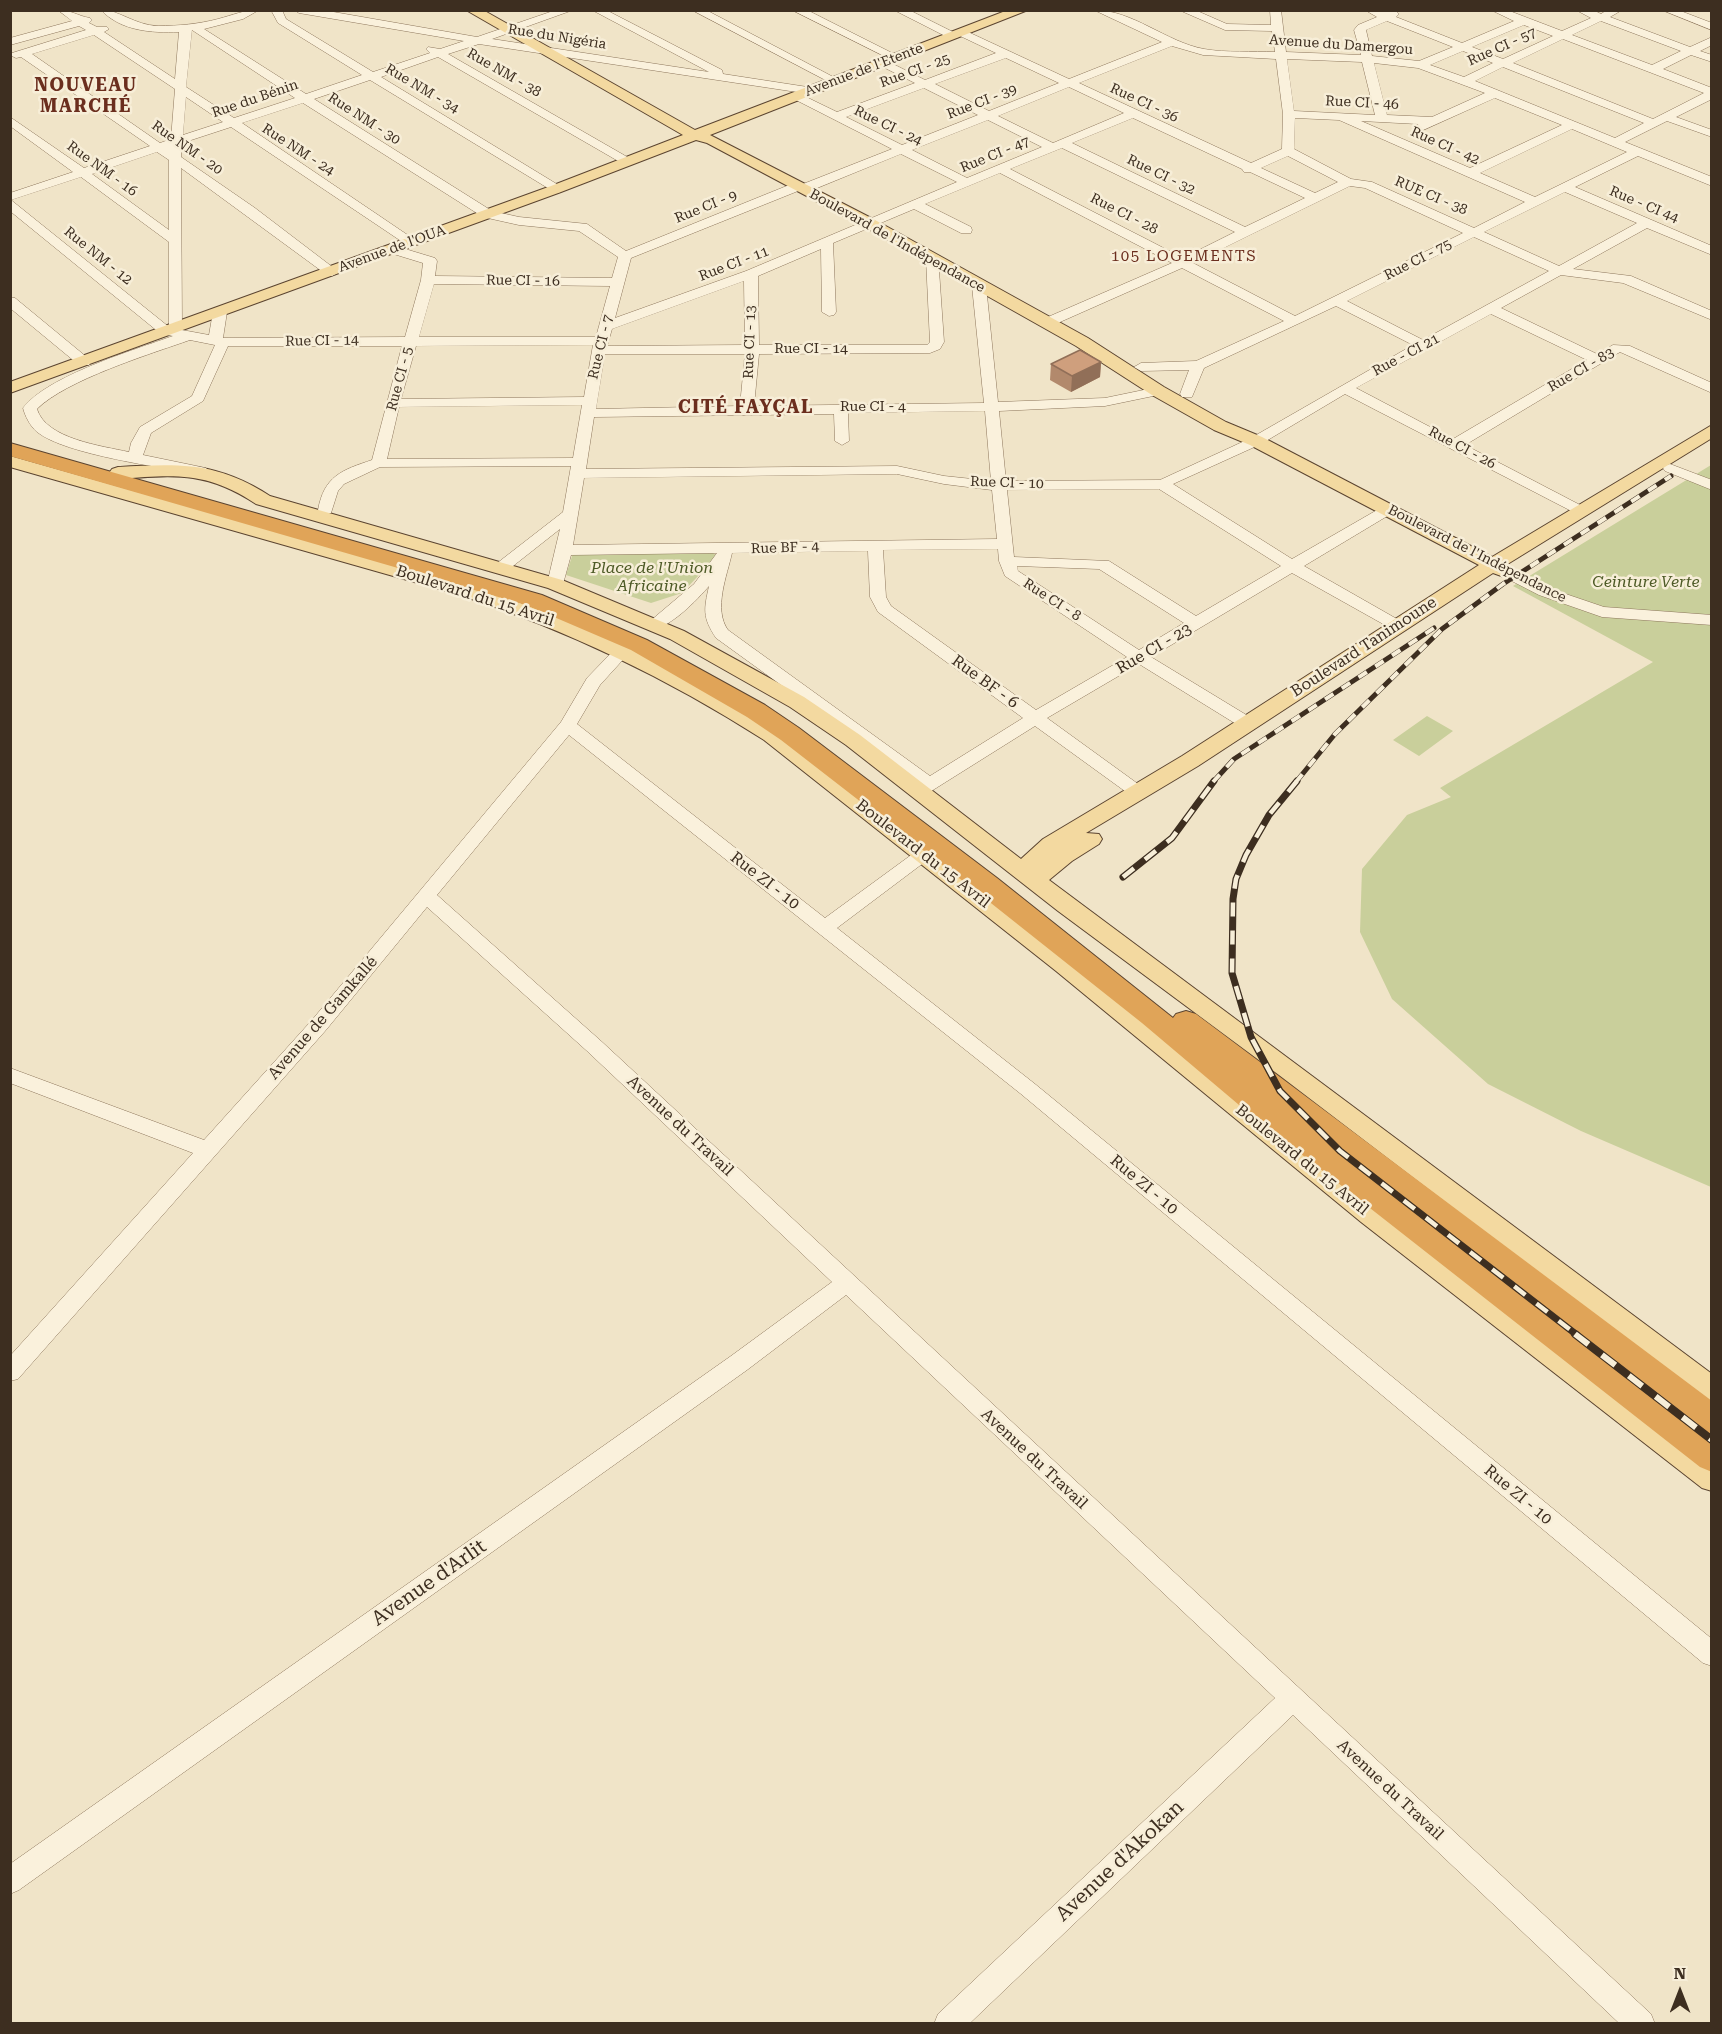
<!DOCTYPE html>
<meta charset="utf-8">
<style>
body{margin:0}
#map{position:relative;width:1722px;height:2034px;overflow:hidden;background:#f0e4c8;font-family:"Roboto Serif",serif}
canvas{display:block}
.frame{position:absolute;inset:0;border:12px solid #3d2e20;pointer-events:none}
.north{position:absolute;left:1650px;top:1962px;width:60px;height:60px;-webkit-text-stroke:4px #f7eed8;paint-order:stroke;rotate:0deg;font-size:16px;font-weight:700;line-height:24px;text-align:center;color:#3d2e20}
.north::after{content:'';display:block;margin:auto;width:21px;height:27px;background:#3d2e20;clip-path:polygon(50% 0,100% 100%,50% 72%,0 100%)}
</style>
<div id="map">
<canvas width="1722" height="2034"></canvas>
<div class="frame"></div>
<div class="north">N</div>
</div>
<script>
const g = document.querySelector('canvas').getContext('2d');
g.lineJoin = 'round';
function fillPath(path, color) { g.fillStyle = color; g.fill(path, 'evenodd'); }
function strokePath(path, color, width, dash) { g.strokeStyle = color; g.lineWidth = width; g.lineCap = dash ? 'butt' : 'round'; g.setLineDash(dash || []); g.stroke(path); }
function drawText(font, color, halo, rows, align = 'center') {
  g.font = font + ' "Roboto Serif",serif'; g.lineWidth = 5; g.setLineDash([]); g.textBaseline = 'middle'; g.strokeStyle = halo; g.fillStyle = color; for (const [text, x, y, turn = 0] of rows) {
    g.save(); g.translate(x, y); g.rotate((+turn || 0) * Math.PI / 180); g.textAlign = isNaN(turn) ? turn : align; if (halo) g.strokeText(text, 0, 0); g.fillText(text, 0, 0); g.restore();
  }
}
const green = new Path2D(`
 M1711,465V1187L1581,1131L1488,1084L1392,999L1360,932L1362,869L1407,815L1451,797L1440,788L1653,662L1513,586Z
 M712,552L717,556L682,593L651,603L566,575L573,553Z
 M1427,716L1453,731L1419,756L1393,740Z`);
const minor = new Path2D(`
 M58,10C71,10 78,16 90,18L92,20L89,23L97,27H107L109,29L104,32L175,79L179,32C151,33 121,31 101,10C120,10 134,25 158,26C178,26 199,24 218,19C233,15 244,10 259,10L243,19L204,29L306,94L362,75L278,23L271,10H282L286,19L373,72L430,53L426,49L428,47L440,49L464,41L299,13L294,10H322L477,37L556,10H573L492,39L709,72L592,10H606L722,70L723,74L814,88V92L810,94L479,44L448,54L629,158V164L625,165L438,57L381,77L560,186L562,189L560,192L556,193L370,80L314,99L492,211L519,217L587,224L626,251L794,183L803,184L892,149L792,98V94H800L837,112L915,83L879,65V61H887L925,80L996,53L958,35L957,38H949L894,10H909L957,34L958,31H966L1069,79L1162,42L1094,10C1133,10 1166,42 1204,49C1227,53 1252,51 1275,52L1272,31L1225,30L1179,10H1195L1227,24L1271,25L1270,10H1281L1286,52L1361,55L1354,30L1358,25L1377,17L1365,10L1397,12L1399,14L1396,17L1462,43L1514,21L1491,10H1507L1562,31L1591,18L1576,10H1593L1601,14L1607,10H1622L1610,17L1690,47L1712,37V45L1700,51L1712,55V62L1691,55L1663,69L1712,88V99L1676,117L1712,130V137L1667,121L1625,142L1712,177V186L1638,156L1575,187L1712,246V255L1647,228L1573,269L1631,276L1712,311V320L1623,283L1561,275L1501,308L1597,354L1613,345L1630,346L1712,383V393L1620,352L1465,445L1584,507L1587,510L1584,513L1579,515L1345,394L1261,444L1173,484L1292,559L1384,506H1394L1397,509L1394,512L1304,566L1404,623L1406,626L1404,629H1392L1292,573L1151,657L1253,719L1256,723L1253,727H1241L1139,664L1047,718L1145,789L1148,793L1145,797H1133L1035,726L925,795H913L910,791L918,784L716,638C702,617 704,609 709,586C699,598 666,633 649,628L647,625L649,622L694,584L717,553L571,555L563,584L555,589L547,584L560,529L508,570H496L494,567L496,564L563,512L571,466L380,467L344,484L338,491L331,513H321L318,510C324,476 342,470 372,460L402,346H228L203,401L151,433L143,455L206,468L208,471L206,474L201,475C162,467 66,455 37,432C30,426 25,416 23,408C47,376 134,350 173,336L161,334L10,211V193L73,172L10,126V117L84,168L150,146L21,57L16,58L10,55L12,53L86,30L79,26L10,45V38L72,21ZM1387,21L1453,47L1419,61L1372,56L1366,30ZM1601,21L1681,51L1652,65L1572,35ZM1524,25L1553,36L1503,59L1472,47ZM192,30L295,98L234,118L186,87ZM94,35L175,89L171,139L160,143L32,54ZM1563,39L1704,93L1653,119L1513,63ZM1172,46L1203,55L1276,59L1283,114L1282,149L1251,163L1079,83ZM1463,51L1493,63L1464,77L1430,65ZM1006,58L1059,83L989,111L935,84ZM1287,59L1362,62L1375,115L1294,111ZM1374,63L1418,68L1485,93L1432,117L1387,115ZM1503,67L1644,123L1615,138L1475,81ZM1069,87L1124,113L1053,143L998,116ZM924,88L978,115L902,145L846,117ZM186,97L223,122L183,135ZM1495,98L1562,125L1470,168L1361,121L1418,124L1419,129L1423,130ZM303,103L483,217L519,225L579,231L618,257L612,278L435,276L437,261L435,258L392,245L387,246L385,249L387,252L423,263L421,280L405,337L223,338L227,312L220,308L213,312L209,335L182,330L181,168L327,275L332,276L339,272L255,208L181,157L182,143L231,127L407,245L412,246L418,242L242,123ZM1133,118L1242,169L1244,172H1250L1305,198L1245,227L1072,143ZM1295,118L1339,120L1525,202L1474,228L1372,182L1351,179L1294,149ZM988,120L1042,147L967,178L912,150ZM1572,129L1627,152L1535,197L1480,173ZM1062,148L1235,232L1183,258L1010,169ZM157,152L169,160V230L92,174ZM901,154L957,182L746,271L615,318L631,258L798,191L807,192ZM1288,156L1338,182L1315,193L1261,168ZM1000,173L1172,263L1041,320L1039,323L1041,326H1051L1182,268L1284,321L1196,361L1141,363L1134,367L1141,371L1189,370L1180,394L1182,397H1192L1204,368L1336,306L1413,345L1251,438L1160,480L1006,481L999,411L1105,406L1163,394L1165,391L1158,387L1105,398L998,402L986,286L979,282L972,286L984,403L754,406L759,354L930,353L940,349L944,342L938,256L933,255L926,259L930,342L927,345H759L758,276L821,249L822,312L829,316L834,315L836,312L833,243L914,209L961,233H971L972,230L971,227L925,204ZM81,177L169,242V327L11,200ZM1350,186L1365,188L1463,233L1295,316L1193,263ZM1565,192L1637,223L1559,266L1484,232ZM1474,237L1549,271L1423,340L1347,301ZM744,281L745,345L607,346L612,329ZM434,284L610,286L596,337H419ZM1491,314L1587,360L1453,439L1356,388ZM190,340L215,345L192,396L140,427L131,443L129,452C102,446 46,439 37,409C66,380 150,354 190,340ZM593,345L584,397L401,399L416,346ZM605,354H745L740,406L596,409ZM582,405L573,458L387,459L399,407ZM985,411L991,481L944,476L897,466L586,469L594,417L834,414L835,441L842,445L849,441L848,413ZM897,474L944,484L992,490L997,539L573,545L584,478ZM1159,489L1281,566L1196,616L1109,561L1014,557L1007,490ZM998,549L999,561L1005,576L1127,657L1036,710L891,606L886,597L883,550ZM868,551L870,597L878,612L1023,718L930,776L728,630C713,609 727,576 732,553ZM1017,566L1099,569L1184,623L1139,650L1018,571Z
 M692,10H706L841,81L835,84L831,83Z
 M792,10H807L902,58L900,60H892Z
 M1662,10H1678L1712,23V30Z
 M10,297L15,298L89,359L91,362L89,365H79L10,308Z
 M1670,464L1712,480V490L1665,471L1663,468L1665,465Z
 M1504,566L1551,589L1604,607L1712,615V625L1602,617L1539,595L1498,574L1496,571L1498,568Z
 M622,647L630,652L600,685L577,724L825,918L918,850L924,848L930,850L933,854L930,858L837,928L1035,1084L1712,1639V1666L1703,1663L1021,1094L569,735L437,895L601,1041L1651,2014L1655,2024H1620L1293,1715L969,2024H934L938,2014L1275,1698L846,1295L747,1370L19,1890L10,1894V1864L731,1356L832,1282L587,1051L427,907L326,1030L18,1379L10,1381V1356L193,1153L10,1083V1068L204,1140L312,1020L561,722L587,678L616,648Z`);
const major = new Path2D(`
 M466,10H483L695,130L1008,10H1028L710,135L875,220L1088,338L1164,387L1226,422L1262,437L1492,557L1712,425V438L1506,565L1514,571L1511,575L1504,577L1493,573L1198,766L1086,833L1099,834L1102,839L1099,844L1072,861L1049,880L1712,1374V1402L1702,1398L1279,1075L1058,911L846,745L790,707L670,639L548,588L256,504C206,471 176,475 118,479L112,477L109,473L112,469L118,467C179,464 216,461 270,496L562,580L684,631L804,697L860,735L1021,859L1043,839L1182,756L1479,565L1250,445L1214,430L1152,395L1076,346L863,226L707,143L696,140L561,192L10,393V382L551,186L683,135Z
 M10,456L474,587C581,621 684,670 778,730L1072,959L1379,1208L1712,1462V1491L1702,1488L1361,1222L1056,971L764,740C669,679 567,630 460,595L10,467Z`);
const highway = new Path2D(`
 M10,443L542,595L647,640L765,705L799,728L997,878L1173,1018L1176,1014L1186,1011L1196,1014L1712,1401V1434L1705,1432L1712,1437V1472L1700,1467L1245,1110L1142,1023L977,892L781,740L747,717L631,650L526,605L10,456Z`);
const railFar2 = new Path2D(`
 M1213,782L1234,759L1434,628
 M1296,782L1335,734L1442,629L1503,584L1671,476`);
const railFar1 = new Path2D(`
 M1297,781L1269,815L1246,855L1236,879L1233,899L1232,973L1251,1037L1280,1091L1340,1151L1577,1335
 M1123,877L1172,838L1214,781`);
const rail = new Path2D(`
 M1575,1334L1712,1440`);
const wall = new Path2D(`
 M1101,362L1100,377L1071,392L1050,380L1051,364Z`);
const shadedWall = new Path2D(`
 M1101,362L1100,377L1071,392L1072,376Z`);
const building = new Path2D(`
 M1080,350L1101,362L1072,376L1051,364Z`);
const farStreetnames = [
 ["Rue du Nigéria",557,37,9],
 ["Avenue du Damergou",1341,45,4],
 ["Rue CI - 57",1502,47,-24],
 ["Avenue de l'Etente",864,70,-21],
 ["Rue CI - 25",915,71,-20],
 ["Rue NM - 38",504,73,30],
 ["Rue NM - 34",422,89,31],
 ["Rue du Bénin",255,99,-19],
 ["Rue CI - 39",982,102,-21],
 ["Rue CI - 36",1144,103,25],
 ["Rue CI - 46",1362,103,3],
 ["Rue NM - 30",364,119,33],
 ["Rue CI - 24",888,126,26],
 ["Rue CI - 42",1445,146,24],
 ["Rue NM - 20",187,148,35],
 ["Rue NM - 24",298,150,33],
 ["Rue CI - 47",995,155,-22],
 ["Rue NM - 16",102,169,36],
 ["Rue CI - 32",1161,175,26],
 ["RUE CI - 38",1431,196,23],
 ["Rue - CI 44",1644,205,23],
 ["Rue CI - 9",706,207,-22],
 ["Rue CI - 28",1124,214,27],
 ["Boulevard de l'Indépendance",897,241,29],
 ["Avenue de l'OUA",392,249,-20],
 ["Rue NM - 12",98,256,39],
 ["Rue CI - 75",1418,260,-27],
 ["Rue CI - 11",734,264,-21],
 ["Rue CI - 16",523,281,1],
 ["Rue CI - 14",322,341,-1],
 ["Rue CI - 13",750,342,-88],
 ["Rue CI - 7",601,347,-76],
 ["Rue CI - 14",811,349],
 ["Rue - CI 21",1406,355,-28],
 ["Rue CI - 83",1581,370,-30],
 ["Rue CI - 5",400,379,-75],
 ["Rue CI - 4",873,407],
 ["Rue CI - 26",1462,448,28],
 ["Rue CI - 10",1007,483,2],
 ["Rue BF - 4",785,548,-2],
 ["Boulevard de l'Indépendance",1477,554,27],
 ["Rue CI - 8",1052,600,33]
];
const farNeighbourhoodnames = [
 ["105 LOGEMENTS",1184,257]
];
const parkNames = [
 ["Place de l'Union",652,568],
 ["Africaine",652,586],
 ["Ceinture Verte",1646,582]
];
const streetNames = [
 ["Boulevard du 15 Avril",475,596,18],
 ["Boulevard Tanimoune",1364,647,-33],
 ["Rue CI - 23",1154,649,-30],
 ["Rue BF - 6",985,682,36],
 ["Boulevard du 15 Avril",923,854,38],
 ["Rue ZI - 10",765,881,38],
 ["Avenue de Gamkallé",323,1018,-49],
 ["Avenue du Travail",680,1126,43],
 ["Boulevard du 15 Avril",1302,1160,39],
 ["Rue ZI - 10",1144,1185,40],
 ["Avenue du Travail",1034,1459,43],
 ["Rue ZI - 10",1518,1495,40],
 ["Avenue du Travail",1390,1790,43]
];
const farDistrictnames = [
 ["NOUVEAU",86,86],
 ["MARCHÉ",86,107],
 ["CITÉ FAYÇAL",746,408]
];
const nearStreetnames = [
 ["Avenue d'Arlit",429,1583,-35],
 ["Avenue d'Akokan",1120,1861,-43]
];
fillPath(green, '#c9cf9b');
strokePath(minor, '#8d765c', 1);
strokePath(major, '#5b4430', 2);
strokePath(highway, '#5b4430', 2);
fillPath(minor, '#faf1dc');
fillPath(major, '#f3d9a0');
fillPath(highway, '#e0a458');
strokePath(railFar2, '#3d2e20', 5);
strokePath(railFar1, '#3d2e20', 7);
strokePath(rail, '#3d2e20', 8);
strokePath(railFar2, '#f7eed8', 4, [10]);
strokePath(railFar1, '#f7eed8', 4.5, [14]);
strokePath(rail, '#f7eed8', 6, [17]);
fillPath(wall, '#b2896c');
fillPath(shadedWall, '#916f58');
fillPath(building, '#cf9f7d');
strokePath(building, '#916f58', 1.5);
drawText('14px', '#3d2e20', '#f7eed8', farStreetnames);
g.letterSpacing = '1.5px';
drawText('15px', '#6b2e1e', '#f7eed8', farNeighbourhoodnames);
g.letterSpacing = '0px';
drawText('italic 16px', '#4d5a26', '#f7eed8', parkNames);
drawText('16px', '#3d2e20', '#f7eed8', streetNames);
g.letterSpacing = '1.5px';
drawText('bold 18px', '#6b2e1e', '#f7eed8', farDistrictnames);
g.letterSpacing = '0px';
drawText('20px', '#3d2e20', '#f7eed8', nearStreetnames);
</script>
